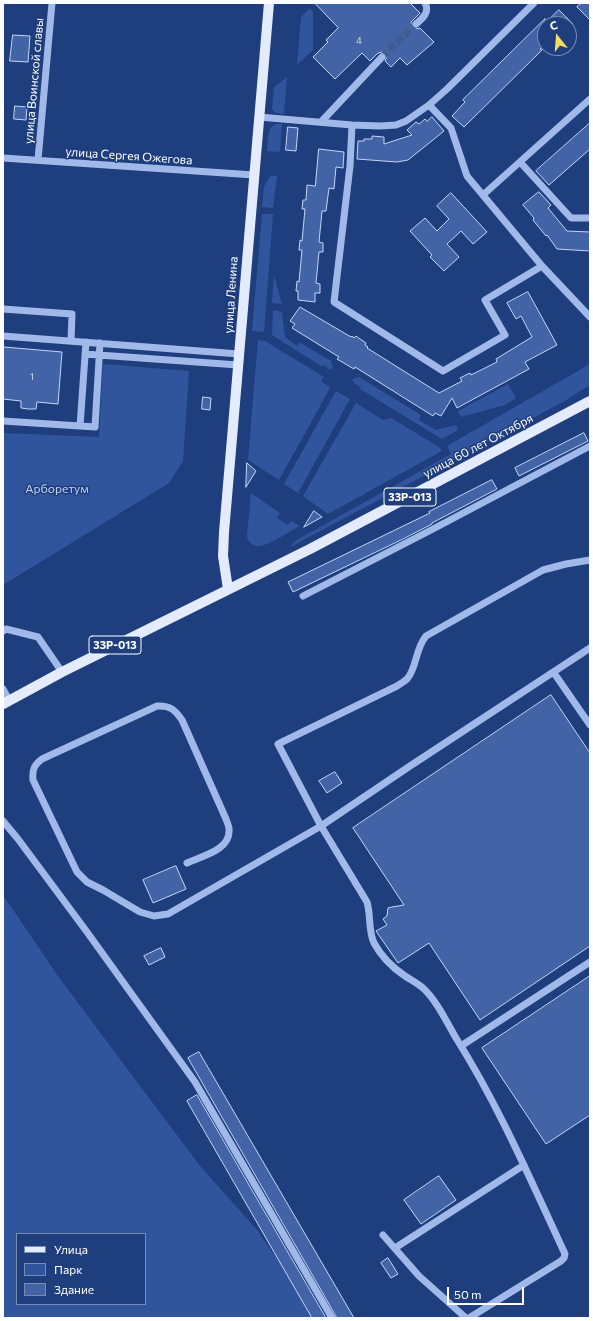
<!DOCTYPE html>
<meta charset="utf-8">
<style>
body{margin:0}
#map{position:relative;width:593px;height:1321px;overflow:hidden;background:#1e3e7e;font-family:Commissioner,sans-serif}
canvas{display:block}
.frame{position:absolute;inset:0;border:4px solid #fff;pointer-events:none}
.legend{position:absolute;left:16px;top:1233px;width:130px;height:72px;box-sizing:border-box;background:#1e3e7e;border:1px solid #788bb2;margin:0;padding:5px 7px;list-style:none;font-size:12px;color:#fff}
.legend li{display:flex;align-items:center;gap:8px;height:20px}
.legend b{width:20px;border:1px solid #788bb2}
.north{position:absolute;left:537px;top:16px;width:40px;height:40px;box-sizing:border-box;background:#1e3e7e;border:1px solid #788bb2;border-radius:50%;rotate:343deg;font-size:11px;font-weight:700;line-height:16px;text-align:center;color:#fff}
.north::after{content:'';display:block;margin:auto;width:14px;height:18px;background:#f7dc60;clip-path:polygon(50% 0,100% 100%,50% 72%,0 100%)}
.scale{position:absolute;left:447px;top:1287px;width:77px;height:18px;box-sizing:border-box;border:2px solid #fff;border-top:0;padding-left:5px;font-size:12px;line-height:14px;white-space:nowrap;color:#fff;-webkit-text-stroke:3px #1e3e7e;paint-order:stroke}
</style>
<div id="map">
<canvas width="593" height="1321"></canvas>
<div class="frame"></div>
<ul class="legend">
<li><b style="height:5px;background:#e4ebfe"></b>Улица</li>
<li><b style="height:11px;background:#31559d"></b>Парк</li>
<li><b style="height:11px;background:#4264a6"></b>Здание</li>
</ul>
<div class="north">С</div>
<div class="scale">50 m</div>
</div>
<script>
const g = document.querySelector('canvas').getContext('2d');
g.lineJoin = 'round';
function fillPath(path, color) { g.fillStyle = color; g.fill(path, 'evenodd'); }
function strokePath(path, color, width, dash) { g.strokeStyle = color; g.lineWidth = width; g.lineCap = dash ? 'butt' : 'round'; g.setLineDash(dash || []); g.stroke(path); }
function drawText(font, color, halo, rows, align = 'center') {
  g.font = font + ' Commissioner,sans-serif'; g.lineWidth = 3; g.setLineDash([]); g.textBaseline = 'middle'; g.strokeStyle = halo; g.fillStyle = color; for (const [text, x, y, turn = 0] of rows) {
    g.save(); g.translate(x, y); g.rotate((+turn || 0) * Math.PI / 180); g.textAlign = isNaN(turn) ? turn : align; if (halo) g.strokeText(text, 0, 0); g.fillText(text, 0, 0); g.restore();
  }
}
const green = new Path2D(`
 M310,8L313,12V50L297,65L301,17Z
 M287,77L284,114L275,113L272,109L274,87Z
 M276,124H282L280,152L267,151C268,141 266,128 276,124Z
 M270,176H277L273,208L262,207L264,187Z
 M262,214H273L264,332L252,331Z
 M274,276L282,304L272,303Z
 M273,310L282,312L285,337L297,346L299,342L331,361L333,368L330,370L324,365L321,366L272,335Z
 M258,340L265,341L324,377L321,381L330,388L279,480L248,460Z
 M103,364L189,371L183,461L169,483L3,585V433L99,437Z
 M590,364V385L563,402L290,547L295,541L451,454L447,446Z
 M359,377L421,415L419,420L436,430L456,425L458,430L442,439L360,389L361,387L354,383L352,379Z
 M508,384L516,398L505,405L461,417L458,411Z
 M336,391L350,399L298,493L284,484Z
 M356,403L383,420L391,418L439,447L442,451L328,514L303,496Z
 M251,493L280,513L277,518L288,525L291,521L300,526C291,531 269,545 260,546C253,547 248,542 247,536Z
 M3,895L58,976L137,1082L201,1167L257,1230L318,1318H3ZM17,1234H145V1304H17Z`);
const building = new Path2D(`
 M315,3H410L420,13L411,22L412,27L415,29L420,28L434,42L407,65L400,58L391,67L385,61L387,56L383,52L378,53L370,61L362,53L335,79L313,57L328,42L326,40L338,28Z
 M582,3H590V20L577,7Z
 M559,10L573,24H545Z
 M545,19V44L540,49L542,50L464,127L452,116L465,102L463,100Z
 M13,35L30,36L28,62L10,61Z
 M15,106L27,107L26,120L14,119Z
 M432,117L444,131L408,160L397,162L357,159L358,141H364V139H372V136L384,137V144L412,135L407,130L416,122L419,124L425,119L427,121Z
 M590,123V149L549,185L536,171Z
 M288,127L298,128L296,151L286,150Z
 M319,149L344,152L343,168L336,167L334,189L329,188L326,211H322L319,242L323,243V252H319L316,283L320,284V293H315V302L298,300V291H296L297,281L299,282L302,250H299L300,240L302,241L305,209H302L303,200H306L307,185L315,186Z
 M539,192L551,205L548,208L567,231L590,232V251L557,249L547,235L546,236L533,220L534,218L523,205Z
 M451,193L487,232L473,244L461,231L447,244L459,257L444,271L430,257L432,255L410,231L425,218L437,231L449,219L437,206Z
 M528,292L557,345L525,362L529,369L457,408L452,398L441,416L435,413L433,416L355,367L354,369L337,359L339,357L292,328L295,324L290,321L300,307L351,337L352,336L354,338L356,336L360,339L366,343L365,345L368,347L367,348L439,393L462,381L460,378L470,373L471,375L497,362L496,359L532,337L521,316L516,319L507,303Z
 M4,347L62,352L58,404L37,402L36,409H28L21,408V401L3,399Z
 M203,397L211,398L210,410L202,409Z
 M584,433L588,441L519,476L515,468Z
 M247,463L256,471L246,487Z
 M492,480L497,489L432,523V524L401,540L293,592L288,582L430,513L429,512Z
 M314,511L322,517L304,527Z
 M551,695L590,753V946L480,1020L429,943L398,963L376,931L387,925L383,919L387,916L388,908L392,907L404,905L353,828Z
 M335,772L342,783L327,793L319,781Z
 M176,866L186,889L153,903L143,880Z
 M161,948L165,957L149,965L144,956Z
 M590,976V1115L546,1144L482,1048Z
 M199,1052L354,1318H337L188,1058Z
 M197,1095L326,1318H312L187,1101Z
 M439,1176L456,1200L421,1224L404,1200Z
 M388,1258L398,1274L391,1278L381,1263Z`);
const minorTunnel = new Path2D(`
 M382,57L416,24`);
const minor = new Path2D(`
 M416,24C423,18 430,12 425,3
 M429,105L451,128L467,176L542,266L590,317
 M259,117L352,125L380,126L396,125L406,121L429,105L447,89L534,3
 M321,122L382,57
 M352,125L350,166L334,302L443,371L505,335L485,300L542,266
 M3,158L254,175
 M38,160L52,3
 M520,162L571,218H590
 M483,195L590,99
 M3,309L72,314L71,341
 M3,336L239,354
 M85,354L238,365
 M3,421L80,426L86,342
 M80,426L95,427L100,343
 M303,596L433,529L590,446
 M3,631L6,629L38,637L62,672
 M554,673L590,725
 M3,689L9,700
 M3,821L18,839L87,932L195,1082L332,1318
 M187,863C202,856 231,850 229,829C229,826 227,822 226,819L182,720C175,710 170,705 157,706L42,759C34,765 32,770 33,780L77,872L87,882L103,890L140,912L154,916L168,914L321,826L410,766L590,648
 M461,1046L590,962
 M383,1235L419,1276L466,1318
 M395,1248L524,1165
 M469,1318L561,1261L564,1258L565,1254C531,1181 499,1106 456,1038C446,1021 437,1001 423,988C417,983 411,980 405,976C393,968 381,956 374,943C368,930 371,915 367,902L321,826L278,744L397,686C400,684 404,682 407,679C417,668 415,649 426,636L543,570L566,564L590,560`);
const major = new Path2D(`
 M228,589L223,556L224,532L269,3
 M3,704L62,672L310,549L590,401`);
const numberNames = [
 ["4",359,41],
 ["1",32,377]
];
const shields = [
 [410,497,52],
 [115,645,52]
];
const shieldNames = [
 ["33Р-013",410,497],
 ["33Р-013",115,645]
];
const streetNames = [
 ["улица Воинской славы",34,81,-85],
 ["улица Сергея Ожегова",129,156,4],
 ["улица Ленина",231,295,-86],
 ["улица 60 лет Октября",478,446,-28]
];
const parkNames = [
 ["Арборетум",57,489]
];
fillPath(green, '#31559d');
fillPath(building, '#4264a6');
strokePath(building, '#c5d6f6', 1);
strokePath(minorTunnel, '#405b91', 7, [7, 3.5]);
strokePath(minor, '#a1b9e8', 7);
strokePath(major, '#e4ebfe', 10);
drawText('10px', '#d0d8e9', null, numberNames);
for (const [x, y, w] of shields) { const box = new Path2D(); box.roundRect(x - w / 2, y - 9, w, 18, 3); g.fillStyle = '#1e3e7e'; g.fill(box); strokePath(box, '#fff', 1); }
drawText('bold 11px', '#fff', null, shieldNames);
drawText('12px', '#fff', '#1e3e7e', streetNames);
drawText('12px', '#c5d6f6', '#1e3e7e', parkNames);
</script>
